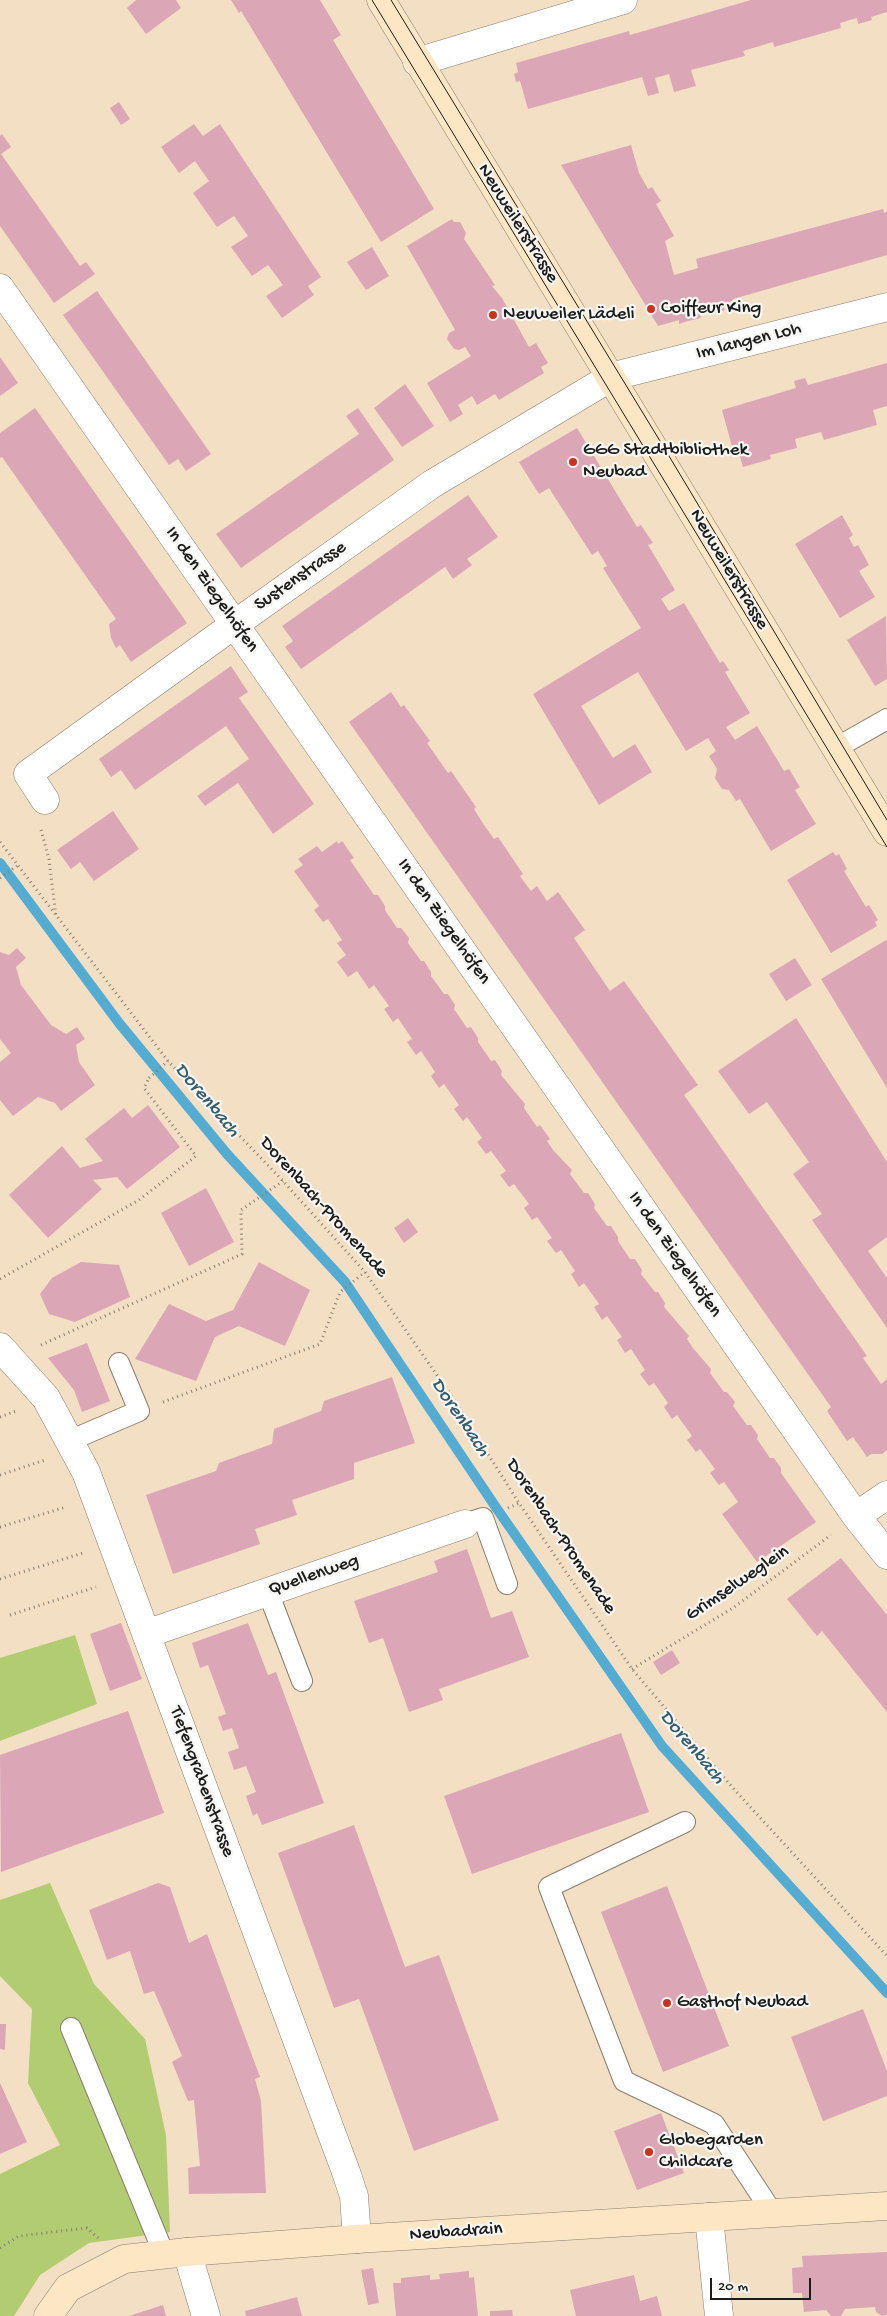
<!DOCTYPE html>
<meta charset="utf-8">
<style>
body{margin:0}
#map{position:relative;width:887px;height:2316px;overflow:hidden;background:#f3dfc4;font-family:"Gochi Hand",sans-serif}
canvas{display:block}
.scale{position:absolute;left:710px;top:2278px;width:101px;height:22px;box-sizing:border-box;border:2px solid #1c1c1c;border-top:0;padding-left:6px;font-size:15px;line-height:18px;white-space:nowrap;color:#1c1c1c;-webkit-text-stroke:4px #f6f6f2;paint-order:stroke}
</style>
<div id="map">
<canvas width="887" height="2316"></canvas>
<div class="scale">20 m</div>
</div>
<script>
const g = document.querySelector('canvas').getContext('2d');
g.lineJoin = 'round';
function fillPath(path, color) { g.fillStyle = color; g.fill(path, 'evenodd'); }
function strokePath(path, color, width, dash) { g.strokeStyle = color; g.lineWidth = width; g.lineCap = dash ? 'butt' : 'round'; g.setLineDash(dash || []); g.stroke(path); }
function drawText(font, color, halo, rows, align = 'center') {
  g.font = font + ' "Gochi Hand",sans-serif'; g.lineWidth = 4.5; g.setLineDash([]); g.textBaseline = 'middle'; g.strokeStyle = halo; g.fillStyle = color; for (const [text, x, y, turn = 0] of rows) {
    g.save(); g.translate(x, y); g.rotate((+turn || 0) * Math.PI / 180); g.textAlign = isNaN(turn) ? turn : align; if (halo) g.strokeText(text, 0, 0); g.fillText(text, 0, 0); g.restore();
  }
}
const green = new Path2D(`
 M75,1635L97,1704L0,1741V1658Z
 M50,1883L94,1984L145,2039L166,2135L170,2232L89,2243L40,2275L14,2316H0V2174L60,2145L28,2083L32,2009L0,1976V1900Z`);
const stream = new Path2D(`
 M0,863L119,1023L227,1154L345,1282L495,1506L662,1746L887,1993`);
const building = new Path2D(`
 M136,0H176L181,8L146,34L127,8Z
 M231,0H320L341,35L333,40L434,209L381,242L241,11L239,13Z
 M751,0H887V12L871,17L872,20L858,24L857,18L840,23L841,28L774,47L773,42L743,51L745,56L691,70L696,86L674,92L669,74L655,78L659,93L648,96L642,77L528,109L520,81L516,82L514,74L518,72L516,63L629,31L630,35Z
 M119,102L130,119L121,125L110,108Z
 M194,124L203,136L220,124L321,277L308,286L314,295L282,318L266,296L283,285L268,265L252,276L231,247L248,236L234,216L217,227L193,193L209,181L195,161L179,173L161,147Z
 M2,134L11,147L1,154L80,266L86,262L95,274L54,303L0,226V136Z
 M631,145L639,173L648,189L652,187L661,201L656,204L674,236L665,241L674,275L698,268L696,259L883,209L884,213L887,212V255L733,299L735,304L724,307L725,310L719,312L712,314L711,311L700,314L701,318L688,321L679,324V320L658,326L561,165Z
 M452,219L454,222H460L466,233L464,239L495,285L492,286L502,298L529,347L536,343L548,363L541,367L544,373L499,400L495,394L477,405L472,396L458,405L463,414L450,422L427,383L471,356L465,347L459,350L454,349L447,339L449,333L455,330L407,246Z
 M372,247L389,276L366,290L347,262Z
 M97,291L211,454L186,471L178,459L169,465L63,315Z
 M0,357L18,383L0,396Z
 M887,363V406L873,410L877,425L824,440L821,432L795,439L797,448L770,455L771,459L743,467L738,449L733,450L722,410L796,388L794,381L805,378L808,385Z
 M405,384L434,426L402,447L374,408Z
 M35,408L187,623L131,662L120,645L116,648L111,638L109,624L116,619L2,457L0,458V433Z
 M358,408L394,460L241,568L216,534L359,434L346,416Z
 M577,428L637,527L641,525L653,543L648,545L675,590L661,599L669,611L684,603L720,663L723,661L729,670L725,672L750,713L726,727L735,740L757,726L784,771L789,769L800,787L795,790L816,824L771,851L740,799L736,801L729,790L722,789L715,778L717,769L709,756L716,751L708,738L686,751L638,672L581,706L613,758L635,744L652,772L599,805L533,694L641,628L603,568L607,566L598,551L592,555L549,488L539,494L519,462Z
 M468,495L498,537L467,559L472,565L453,579L445,567L301,669L285,647L293,641L282,626Z
 M842,515L853,535L849,538L854,547L858,545L869,565L859,571L875,597L840,618L795,544Z
 M886,616L887,679L875,686L847,640Z
 M231,666L248,692L239,698L314,804L273,834L238,783L205,806L197,796L249,759L226,726L135,790L121,770L111,777L99,759Z
 M391,692L401,707L404,705L430,741L427,743L448,773L451,771L476,807L474,809L484,825L494,839L498,837L523,874L520,876L531,891L537,886L547,901L558,892L585,930L574,938L610,991L624,981L698,1085L684,1095L867,1356L863,1358L881,1384L887,1379V1450L882,1454H871L867,1457L853,1437L847,1441L827,1411L831,1407L349,722Z
 M113,811L139,849L94,881L80,862L71,869L57,850Z
 M337,841L338,844L342,841L354,858L350,860L374,895H378L385,906V910L397,928H401L409,938L408,943L421,961H424L431,972V976L444,994H448L455,1005L454,1009L467,1028L471,1027L478,1038V1042L483,1049L491,1061L495,1060L502,1071L501,1075L525,1104L524,1108L537,1127L540,1125L550,1139L547,1141L553,1150L572,1170L570,1174L584,1193H588L595,1204L594,1208L607,1226H611L618,1237V1241L630,1259H635L642,1270L641,1274L655,1292H658L665,1303L664,1307L689,1336L687,1339L693,1348L711,1369L710,1373L724,1392H727L735,1402L733,1406L747,1425H751L758,1435L757,1439L770,1458H774L781,1468V1473L816,1522L757,1562L722,1514L738,1502L724,1482L719,1485L710,1473L715,1469L700,1449L696,1452L687,1440L692,1436L677,1415L672,1419L664,1407L668,1403L654,1383L649,1386L640,1374L645,1370L631,1349L625,1353L617,1340L622,1337L607,1316L602,1320L594,1307L599,1304L584,1283L579,1287L571,1274L575,1271L561,1250L556,1253L547,1241L552,1238L537,1217L532,1220L524,1208L529,1204L514,1184L509,1187L500,1175L506,1171L491,1151L486,1154L477,1142L482,1138L467,1117L463,1121L454,1109L459,1105L444,1084L439,1088L431,1076L435,1072L421,1051L416,1055L407,1042L412,1039L398,1018L393,1022L384,1009L389,1006L374,985L369,989L357,971L348,977L337,962L346,955L337,943L342,940L328,919L323,922L314,910L319,906L294,871L303,865L298,859L317,846L322,852Z
 M833,852L836,856L839,854L847,869L844,871L866,907L869,905L878,920L875,922L877,926L831,953L787,880Z
 M886,940L887,941V1088L821,979Z
 M17,948L26,958L16,967L21,985L51,1025L66,1034L77,1027L85,1039L76,1045L79,1062L95,1085L61,1111L55,1103L38,1097L13,1116L0,1100V1062L11,1053L0,1039V952L9,955Z
 M795,958L812,985L786,1001L769,974Z
 M796,1018L887,1162V1237L868,1251L887,1278V1328L812,1220L822,1214L793,1174L809,1162L767,1102L749,1114L718,1071Z
 M148,1105L180,1147L127,1189L117,1177L93,1180L102,1189L48,1238L9,1195L62,1146L80,1168L103,1161L85,1139L124,1108L132,1118Z
 M206,1188L234,1242L189,1266L161,1213Z
 M408,1218L418,1232L404,1243L394,1228Z
 M81,1262L119,1265L130,1297L75,1322L49,1314L40,1294L52,1278Z
 M259,1262L310,1290L285,1346L239,1326L215,1337L196,1381L135,1359L169,1304L206,1321L233,1310Z
 M87,1343L110,1401L82,1412L74,1390L48,1358Z
 M392,1377L415,1443L354,1463V1479L292,1500L297,1515L255,1529L260,1544L173,1574L146,1495L216,1471L219,1463L272,1444L274,1429L321,1411L324,1401Z
 M467,1549L491,1618L512,1611L529,1657L439,1689L443,1700L409,1712L383,1638L369,1643L354,1601L438,1572L434,1561Z
 M841,1558L887,1615V1712L822,1631L817,1636L787,1599Z
 M121,1623L142,1679L110,1691L90,1634Z
 M248,1623L268,1675L276,1672L324,1803L262,1825L257,1813L253,1816L246,1796L256,1792L246,1766L234,1770L228,1752L239,1748L232,1728L223,1731L218,1717L226,1714L208,1665L200,1668L192,1643Z
 M672,1650L680,1663L661,1675L653,1662Z
 M128,1711L164,1813L1,1872L0,1755Z
 M621,1733L649,1812L472,1874L444,1796Z
 M354,1825L405,1967L439,1955L499,2120L414,2151L359,1999L334,2008L278,1853Z
 M158,1883L170,1887L189,1943L207,1934L260,2077L255,2079L261,2101L266,2193L189,2194L188,2168L200,2166L194,2100L188,2101L172,2062L182,2056L154,1991L144,1994L130,1951L107,1960L89,1910Z
 M667,1886L729,2046L663,2072L601,1912Z
 M863,2009L887,2071V2096L823,2121L791,2037Z
 M0,2024H6L5,2050L0,2049Z
 M0,2083L27,2142L0,2154Z
 M661,2113L684,2173L637,2190L614,2131Z
 M887,2252V2315L882,2316L876,2312L875,2307L845,2309L841,2316H831L826,2310L804,2312L802,2293H793L792,2268L803,2267L802,2256Z
 M373,2268L379,2303L368,2305L361,2270Z
 M469,2271V2278L474,2277L478,2316H396L393,2283H401V2278L430,2275V2280L440,2279L439,2274Z
 M634,2275L640,2301L657,2296L662,2316H576L570,2290Z
 M297,2297L302,2316H246L245,2311Z
 M163,2305L166,2316H129Z
 M512,2310L513,2316H490V2311Z`);
const path = new Path2D(`
 M41,830L49,859L56,917
 M0,842L168,1061L283,1181L365,1272L448,1391L519,1503L632,1669L732,1787L887,1956
 M0,878L17,866
 M0,1279L139,1200L196,1156L144,1088L149,1078
 M41,1345L242,1254L241,1210L283,1181
 M163,1402L320,1344L340,1292L365,1272
 M0,1417L16,1411
 M0,1475L45,1460
 M508,1508L519,1503
 M0,1527L66,1507
 M0,1579L83,1553
 M10,1615L96,1587
 M632,1669L733,1608L831,1535
 M0,2248L19,2236L87,2228L98,2238`);
const lane = new Path2D(`
 M836,748L887,719
 M69,1441L139,1411L119,1363
 M465,1524L483,1518L507,1584
 M268,1592L302,1681
 M685,1822L549,1887L624,2081L714,2124L772,2212
 M71,2028L164,2254`);
const street = new Path2D(`
 M417,62L623,0
 M0,288L856,1516L887,1555
 M45,800L28,774L235,624L432,484L603,382L618,375L887,307
 M0,1347L46,1398L86,1472L346,2172L354,2196L357,2239
 M856,1516L887,1495
 M146,1634L465,1524
 M709,2217L719,2316
 M187,2252L206,2316`);
const secondary = new Path2D(`
 M381,0L887,832
 M48,2316L68,2288L124,2259L187,2252L357,2239L887,2206`);
const tram = new Path2D(`
 M372,0L887,847
 M391,0L660,441L887,820`);
const pathBridge = new Path2D(`
 M149,1078L168,1061`);
const markers = [
 [651,309,5,"#c8321e"],
 [493,315,5,"#c8321e"],
 [573,462,5,"#c8321e"],
 [667,2003,5,"#c8321e"],
 [649,2152,5,"#c8321e"]
];
const streetNames = [
 ["Neuweilerstrasse",517,224,58],
 ["Im langen Loh",749,342,-14],
 ["Neuweilerstrasse",728,570,59],
 ["Sustenstrasse",301,577,-35],
 ["In den Ziegelhöfen",211,590,55],
 ["In den Ziegelhöfen",443,922,55],
 ["Dorenbach-Promenade",323,1208,48],
 ["In den Ziegelhöfen",674,1255,55],
 ["Dorenbach-Promenade",560,1537,56],
 ["Quellenweg",314,1576,-19],
 ["Grimselweglein",738,1584,-34],
 ["Tiefengrabenstrasse",201,1782,70],
 ["Neubadrain",456,2233,-4]
];
const poiNames = [
 ["Coiffeur King",661,309],
 ["Neuweiler Lädeli",503,315],
 ["GGG Stadtbibliothek",583,451],
 ["Neubad",583,473],
 ["Gasthof Neubad",677,2003],
 ["Globegarden",659,2141],
 ["Childcare",659,2163]
];
const waterNames = [
 ["Dorenbach",206,1101,50],
 ["Dorenbach",459,1418,56],
 ["Dorenbach",691,1748,50]
];
fillPath(green, '#b2cc71');
strokePath(stream, '#55acd2', 10);
fillPath(building, '#dba7b6');
strokePath(lane, '#887e70', 22);
strokePath(street, '#887e70', 29);
strokePath(secondary, '#887e70', 29);
strokePath(path, '#887e70', 3, [1, 4]);
strokePath(lane, '#fff', 20);
strokePath(street, '#fff', 28);
strokePath(secondary, '#fce6c4', 28);
strokePath(tram, '#1c1c1c', 1);
strokePath(pathBridge, '#887e70', 3, [1, 4]);
for (const [x, y, r, color] of markers) { const dot = new Path2D(); dot.arc(x, y, r, 0, 2 * Math.PI); g.fillStyle = color; g.fill(dot); strokePath(dot, '#f6f6f2', 2); }
drawText('19px', '#1c1c1c', '#f6f6f2', streetNames);
drawText('19px', '#1c1c1c', '#f6f6f2', poiNames, 'left');
drawText('italic 20px', '#365d6e', '#f6f6f2', waterNames);
</script>
